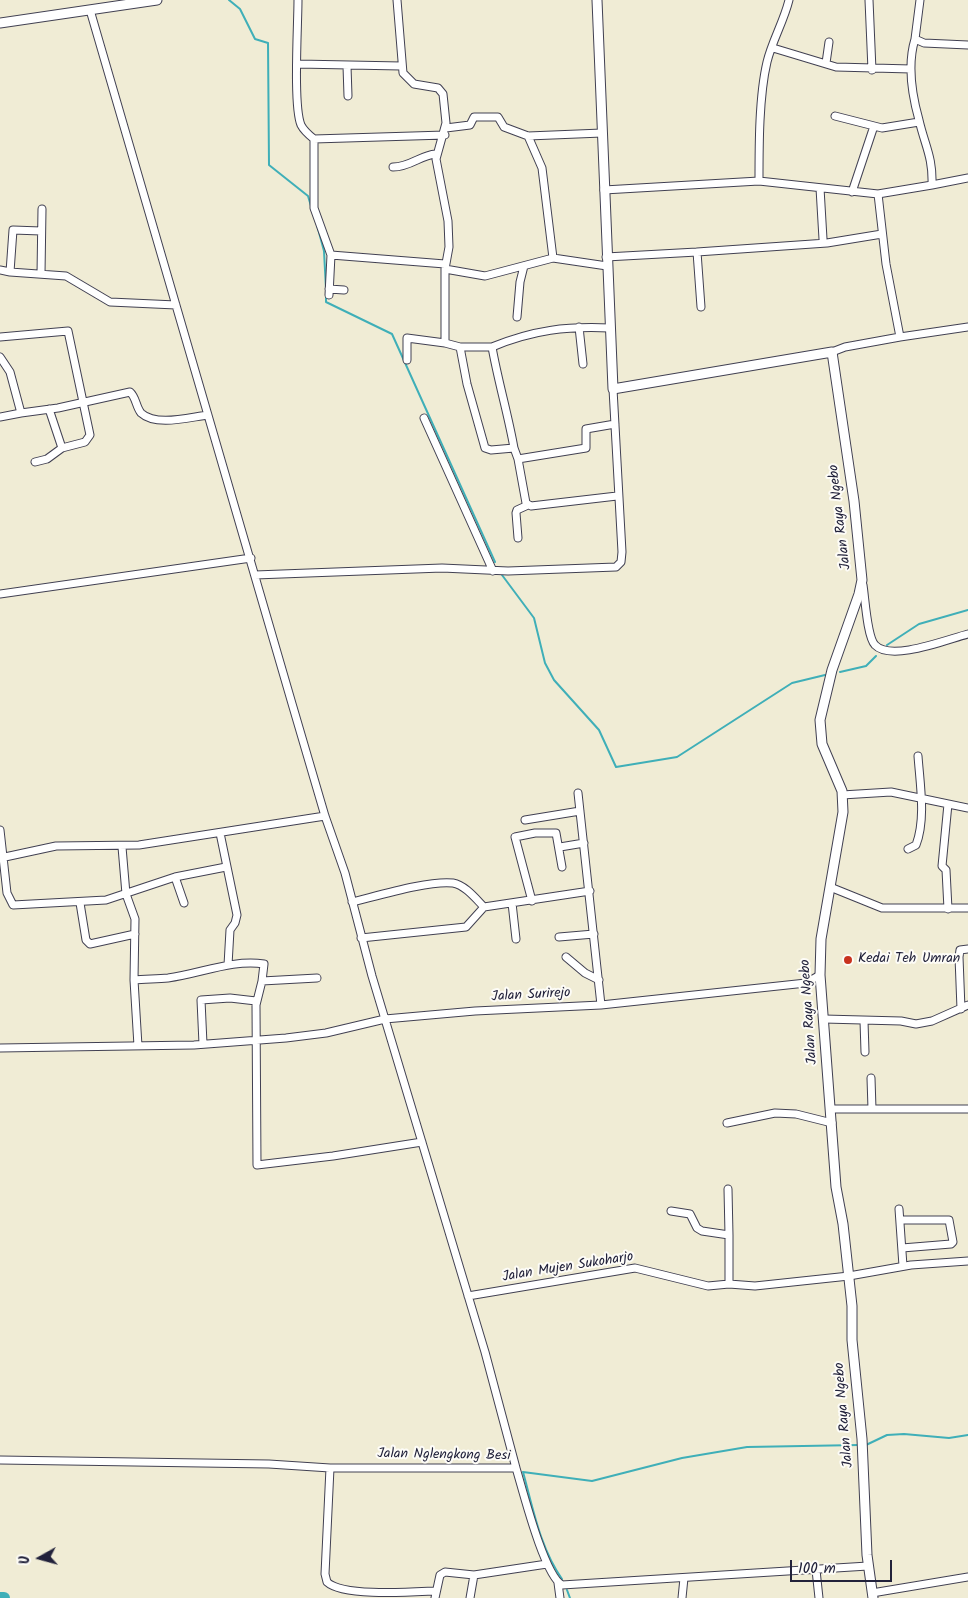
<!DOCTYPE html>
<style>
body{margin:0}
#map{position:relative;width:968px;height:1598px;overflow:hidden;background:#f0ecd5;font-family:Kalam,sans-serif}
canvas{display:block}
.north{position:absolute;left:15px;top:1533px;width:50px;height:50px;-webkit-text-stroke:4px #fdfcf7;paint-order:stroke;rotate:263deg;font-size:14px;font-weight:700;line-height:20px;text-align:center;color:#22223b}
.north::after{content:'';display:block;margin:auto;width:18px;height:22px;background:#22223b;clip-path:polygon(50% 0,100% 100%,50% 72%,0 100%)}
.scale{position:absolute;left:790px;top:1560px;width:102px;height:22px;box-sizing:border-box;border:2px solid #22223b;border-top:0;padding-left:6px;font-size:15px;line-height:18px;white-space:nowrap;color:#22223b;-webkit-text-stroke:4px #fdfcf7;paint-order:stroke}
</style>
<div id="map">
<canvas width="968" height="1598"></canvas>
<div class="north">U</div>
<div class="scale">100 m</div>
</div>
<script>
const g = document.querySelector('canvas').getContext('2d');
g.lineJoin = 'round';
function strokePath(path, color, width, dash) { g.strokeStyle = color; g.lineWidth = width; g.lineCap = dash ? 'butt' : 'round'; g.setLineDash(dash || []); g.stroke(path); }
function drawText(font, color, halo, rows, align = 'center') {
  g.font = font + ' Kalam,sans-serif'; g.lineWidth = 4; g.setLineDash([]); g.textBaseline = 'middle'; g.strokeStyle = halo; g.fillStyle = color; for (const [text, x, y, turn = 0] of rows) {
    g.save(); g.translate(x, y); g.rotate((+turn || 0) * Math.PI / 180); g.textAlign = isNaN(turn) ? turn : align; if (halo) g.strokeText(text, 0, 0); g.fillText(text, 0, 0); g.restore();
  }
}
const stream = new Path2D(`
 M229,0L240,9L255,39L268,43L269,165L308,196L311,206
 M317,225L324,251L326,289
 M326,297V302L392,334L495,562
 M502,575L534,618L545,663L554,680L599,730L616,767L677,757L792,683L825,675
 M887,645L919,624L968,610
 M840,672L866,666L876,656
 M866,1445L887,1435L904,1434L949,1438L968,1435
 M562,1579C540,1548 533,1508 523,1472L592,1481L682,1458L747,1447L859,1445
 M567,1590L570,1598`);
const river = new Path2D(`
 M0,1598H4`);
const minor = new Path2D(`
 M298,0C298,25 293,106 301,125C304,131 309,135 314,139
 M397,0L403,73L414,84L438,88L443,94L446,123L436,159L448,221L449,247L445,269L485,276L553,258L607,266
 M869,0L872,70
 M90,10L293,707L325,816L345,873L372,976L485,1352L516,1468
 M915,39L920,0
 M773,48L836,67L911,69
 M826,63L829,42
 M298,64L401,66
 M347,66L348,96
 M835,116L882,128L919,122
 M446,128L470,125L474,117H498L504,127L528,136L602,133
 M445,135L314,139V208L331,255L445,264
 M528,136L542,168L553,258
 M393,167C411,167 420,155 436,154
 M759,181C759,145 759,96 767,62C772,41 784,21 789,0
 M932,185L968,178
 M820,188L823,239
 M604,190L759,181L878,194
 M852,192L874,126
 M697,252L827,243L882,234
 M606,257L697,252L701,307
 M445,269V343L460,347L467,384L485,448L491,450L514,448L518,459L526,503L531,506L617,496
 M0,270L10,272L66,276L110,302L176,305
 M10,272L13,230L41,231
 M41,274L42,209
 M329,289L344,290
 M329,295L331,255
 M517,317L520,282L524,266
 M579,327L583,364
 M0,337L68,331L90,435L85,442L62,448
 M900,337L968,327
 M460,347H492
 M832,352L845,347L900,337L886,264L878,194L932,185C933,157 925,146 919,120C912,95 907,65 915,39L924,43L968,45
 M0,357L10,372L21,413L58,408L130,392C136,397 136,407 141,413C156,427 190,417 208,415
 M407,360V338L445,343
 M0,417L21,413
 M424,418L493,571
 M514,448C508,414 498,381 492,347C533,330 567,326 610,328
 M518,459L586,448V429L615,424
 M35,462L47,459L62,448L49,409
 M518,538L516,513L517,510L528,505
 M255,575L442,568L508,571L616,567L621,562L622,552L613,389
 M863,585C865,597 867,637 875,645C891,662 948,639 968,634
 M0,594L251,558
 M578,793L601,1005
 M842,795L891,792L968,808
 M948,804L942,866L946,870L948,909
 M525,820L580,811
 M0,830L7,893L13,905L106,900L175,877L226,867
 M220,833L237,915L235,923L230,930L228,965
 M122,847L126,894L135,919L134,980L138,1046
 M560,847L584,843
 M908,849L916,845C926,819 920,784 918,756
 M5,857L56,846L139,845L325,816
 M175,877L184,903
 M830,887L882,908H968
 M532,901L515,837L535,833H556L562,867
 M352,902C377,896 430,880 453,883C465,885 476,899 484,907
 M80,903L86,940L90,944L135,934
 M512,903L516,939
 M559,937L594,934
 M361,938L466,927L484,907L590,891
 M566,957L585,973L599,980
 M134,980C145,979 157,979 168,978C200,974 232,959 264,964L262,981L317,978
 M262,981L256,1005L257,1165L333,1156L422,1142
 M961,1009L959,957L960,950L968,949
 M824,1019L901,1021L916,1024L932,1021L968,1005
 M864,1021L865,1052
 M203,1044L201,1000L230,998L256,1001
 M0,1048L194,1045L286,1038L326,1033L385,1019L475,1011L601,1005L806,983L820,975
 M871,1078L872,1109
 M831,1109H968
 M727,1123L775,1113L796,1114L832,1123
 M728,1189L729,1235
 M899,1209L903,1266
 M671,1211L690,1214L697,1228L702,1231L729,1235V1284
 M901,1220H949L953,1242L951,1244L902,1248
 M468,1296L635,1268L708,1286L729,1284L755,1286L849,1276L911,1265L968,1261
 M0,1460L269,1464L330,1468H516C523,1491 544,1575 562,1585L868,1566
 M330,1468L325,1574L327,1582C343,1597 412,1592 435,1591
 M816,1570L819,1598
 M558,1583L560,1598
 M872,1593L968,1577
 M435,1598L440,1575L445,1572L474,1575L547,1564
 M470,1598L474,1575
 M682,1598L684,1578`);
const tertiary = new Path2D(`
 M597,0L613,389L832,352L854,501L862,580L859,594L832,670L820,720L822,744L842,791L843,812L821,939L820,975L836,1187L843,1224L852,1306V1340L862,1439L867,1555L873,1598
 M0,23L157,0`);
const markers = [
 [848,960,5,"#c8321e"]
];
const streetNames = [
 ["Jalan Raya Ngebo",841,517,-97],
 ["Jalan Surirejo",531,996,-3],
 ["Jalan Raya Ngebo",810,1012,-94],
 ["Jalan Mujen Sukoharjo",568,1268,-9],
 ["Jalan Raya Ngebo",845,1415,-95],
 ["Jalan Nglengkong Besi",444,1456,1]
];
const poiNames = [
 ["Kedai Teh Umran",858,960]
];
strokePath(stream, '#3fafb8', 2);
strokePath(river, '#3fafb8', 12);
strokePath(minor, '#414052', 9);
strokePath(tertiary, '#414052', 11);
strokePath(minor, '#fff', 7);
strokePath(tertiary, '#fff', 9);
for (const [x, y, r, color] of markers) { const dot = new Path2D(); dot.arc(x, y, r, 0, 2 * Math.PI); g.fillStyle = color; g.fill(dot); strokePath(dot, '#fdfcf7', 2); }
drawText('14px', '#22223b', '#fdfcf7', streetNames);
drawText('14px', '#22223b', '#fdfcf7', poiNames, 'left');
</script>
